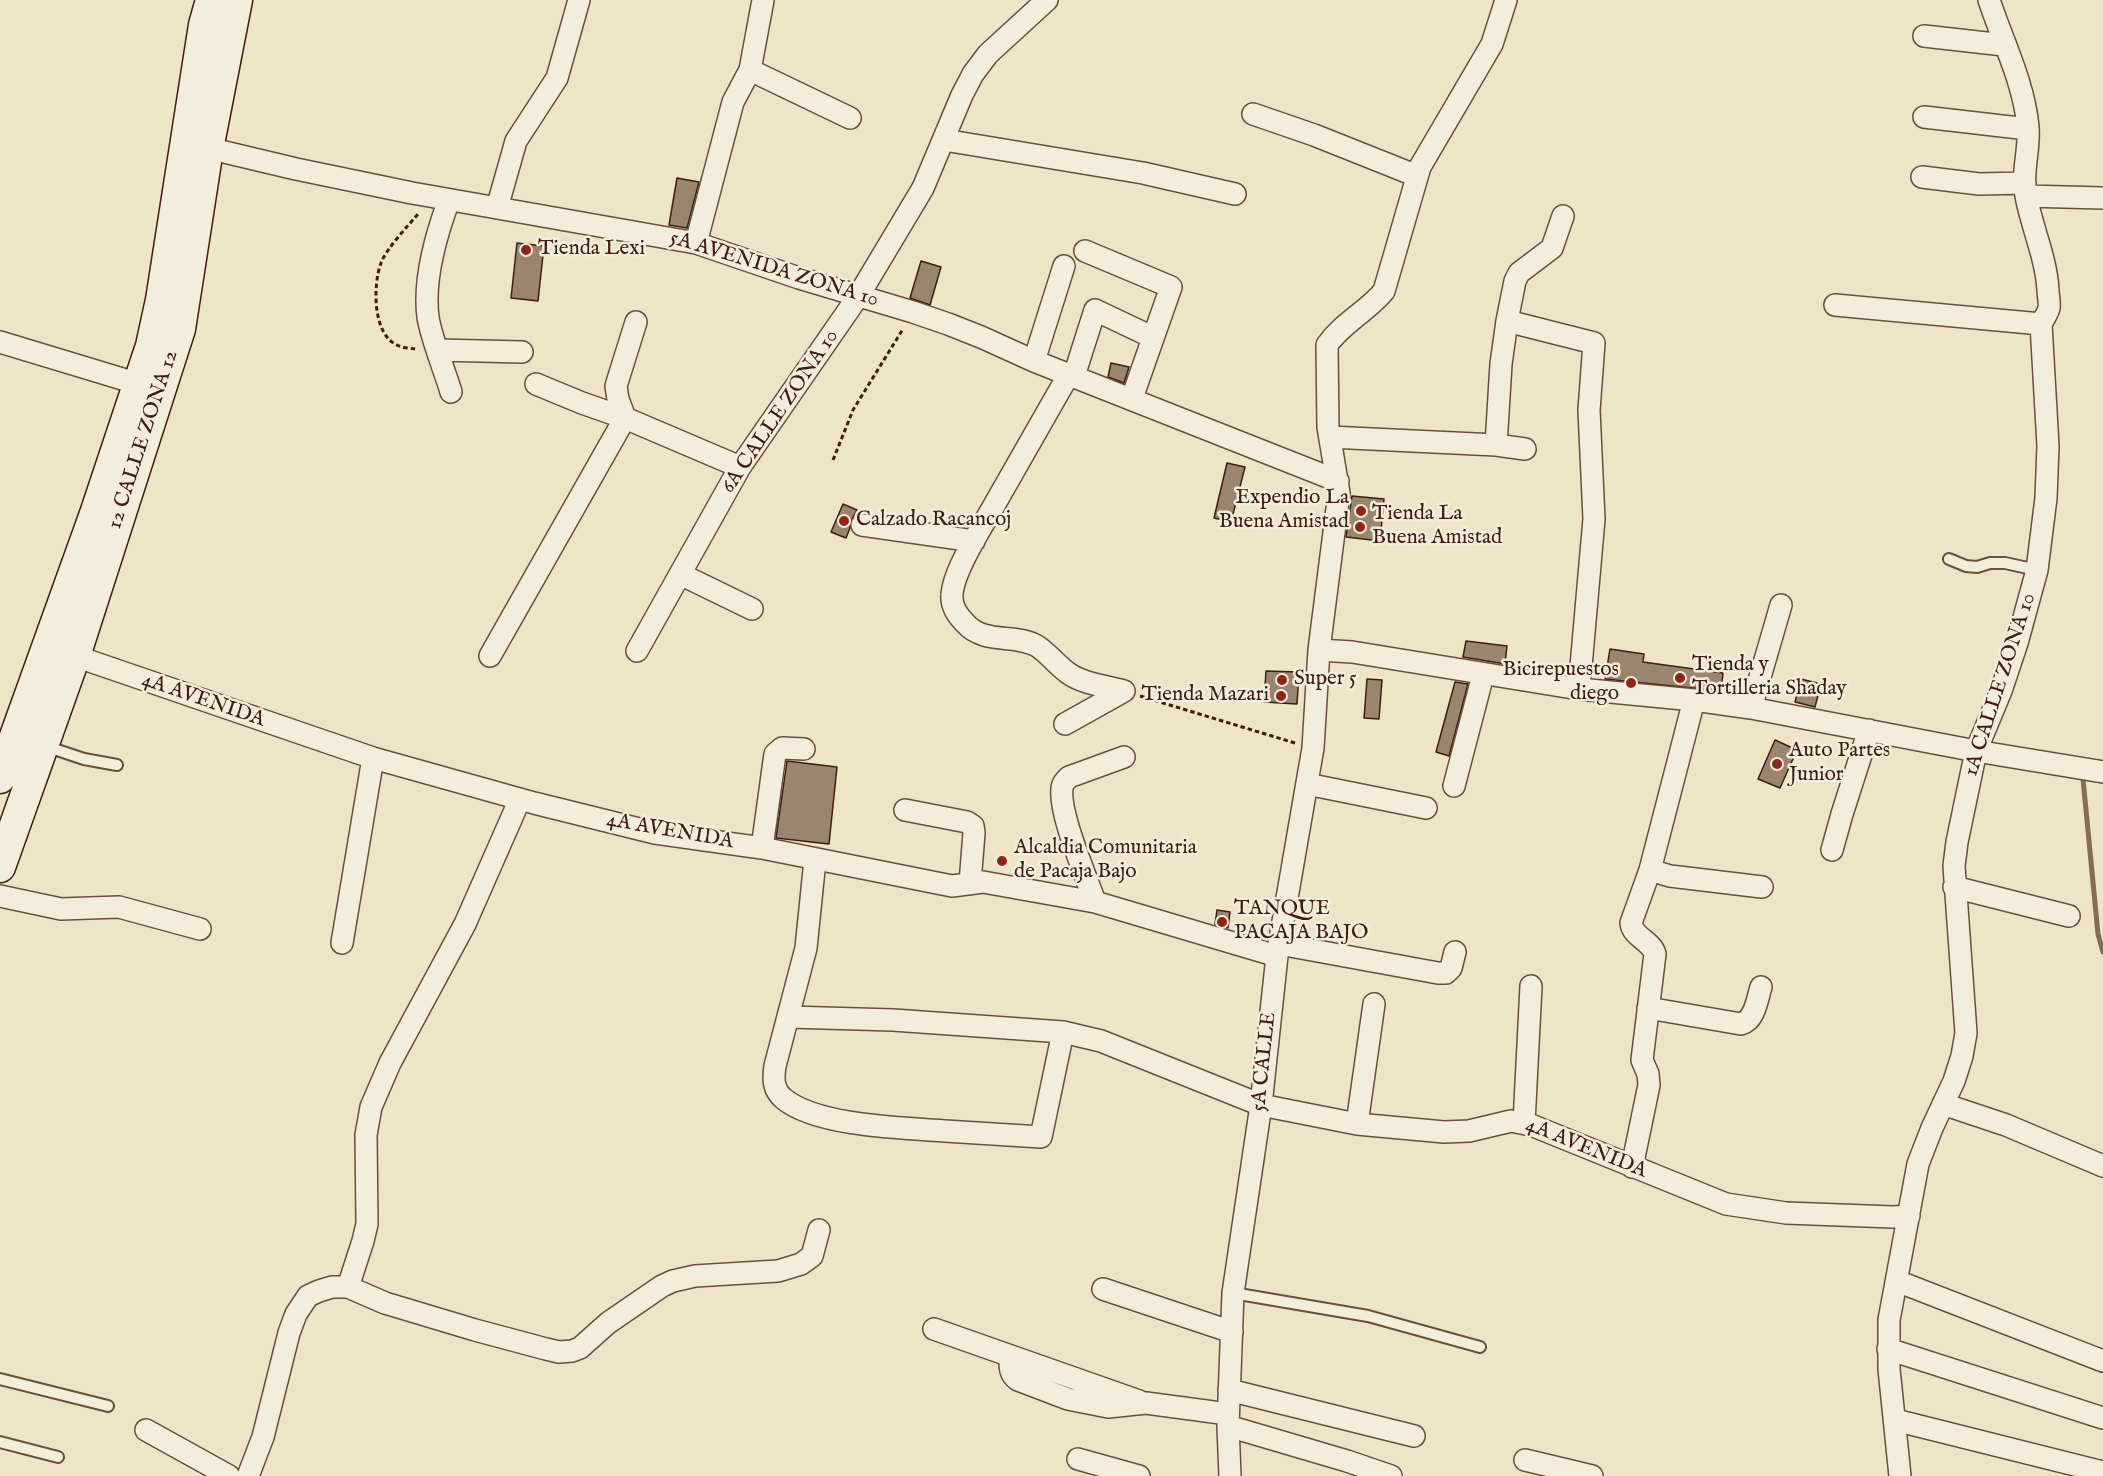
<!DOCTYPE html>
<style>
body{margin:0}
canvas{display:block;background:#eee4c7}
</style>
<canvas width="2103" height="1476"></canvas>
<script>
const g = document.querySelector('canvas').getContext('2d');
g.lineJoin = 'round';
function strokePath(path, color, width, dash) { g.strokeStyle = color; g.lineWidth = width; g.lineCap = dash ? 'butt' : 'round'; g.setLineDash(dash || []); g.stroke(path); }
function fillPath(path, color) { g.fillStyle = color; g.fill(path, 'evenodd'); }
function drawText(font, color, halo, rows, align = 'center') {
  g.font = font + ' "IM FELL English",serif'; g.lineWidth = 5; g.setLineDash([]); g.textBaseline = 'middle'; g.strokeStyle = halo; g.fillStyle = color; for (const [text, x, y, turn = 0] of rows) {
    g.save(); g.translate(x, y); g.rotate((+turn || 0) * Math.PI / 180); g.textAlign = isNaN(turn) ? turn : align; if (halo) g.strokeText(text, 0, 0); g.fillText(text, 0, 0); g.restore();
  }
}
const stream = new Path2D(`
 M2083,779L2098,934L2103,952`);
const building = new Path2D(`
 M677,178L699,182L687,228L669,225Z
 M517,243L544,246L538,301L511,298Z
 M921,261L941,267L930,305L910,298Z
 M1111,363L1129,367L1124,383L1108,377Z
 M1227,463L1245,467L1231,522L1214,518Z
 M1352,496L1384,499L1380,541L1346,537Z
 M843,504L857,510L850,523V528L846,538L831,532Z
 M1466,641L1507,646L1505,664L1463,657Z
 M1610,649L1644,654L1643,662L1723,673L1721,691L1605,679Z
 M1266,671L1299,672L1297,704L1264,702Z
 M1367,679L1382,680L1379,719L1364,718Z
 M1801,679L1821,684L1815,707L1795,702Z
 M1455,682L1468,684L1449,756L1436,752Z
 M1775,740L1797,750L1780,788L1758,779Z
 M787,761L837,767L829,844L776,838Z
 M1217,910L1230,912L1228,928L1215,924Z`);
const path = new Path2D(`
 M415,349C410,348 402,348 397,345C372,334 373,284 381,263C386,249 408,226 418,214
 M833,460L853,410L903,329
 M1140,696L1295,743`);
const lane = new Path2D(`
 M1949,559L1966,566L1977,567L1990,563H2005L2037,570
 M45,746L84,759L117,765
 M1233,1293L1368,1316L1480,1347
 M0,1379L108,1406
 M0,1442L58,1457`);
const street = new Path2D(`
 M1924,36L2004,45
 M750,70L850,118
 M1253,114L1314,135L1417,176
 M1924,117L2028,129
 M944,140L1143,173L1235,194
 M195,145L296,169L412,193L696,243L799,278L913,312L948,324L981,337L1034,361L1338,481
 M1922,177L1979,184L2025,183
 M2026,196L2103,198
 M449,200C436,235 423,279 428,317C431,338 445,371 451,392
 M497,208L516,141L557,78L579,0
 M696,243L733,102L750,70L763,0
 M1085,251L1171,287L1132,398
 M1835,305L2041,324
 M1507,321L1594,343L1589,410L1594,519L1579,689
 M0,342L139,384
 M438,350L522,352
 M1034,361L1064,266
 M1074,376L1095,310L1152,337
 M536,384L582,403L625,418L740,467
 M1330,437L1496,445L1525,449
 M1496,445L1501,364L1507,321L1515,281L1519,273L1552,248L1563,216
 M862,525L974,541
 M680,574L752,609
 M1319,650L1352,652L1579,689L1694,700L1751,708L1976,751L2103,772
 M637,651L740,467L859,295L923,188L962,95L973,74L988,54L1047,0
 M75,656L373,758L534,803L655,833L762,848L952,886L983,882L1095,902L1277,956
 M490,656L625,418L618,399L616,386L636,322
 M1751,708L1781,605
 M1065,724L1124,691C1106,686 1083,684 1068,673C1057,665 1048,653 1037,646C1015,633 984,645 965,623C958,616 951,606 952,595C953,572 980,530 992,509C1018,464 1043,419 1069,374
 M1307,784L1426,808
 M1454,786L1483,675
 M905,810L967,822L973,826L974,833L970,883
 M762,848L775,754L782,748L804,749
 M1832,850L1842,814L1869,730
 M815,860L806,948L775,1066C773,1079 773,1090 784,1099C817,1126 902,1128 945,1131C977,1133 1009,1135 1041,1137L1063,1032
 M1650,870L1670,876L1762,887
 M1954,887L2069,916
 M0,896L61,909L119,907L200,929
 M1095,902C1086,876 1059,814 1062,789C1062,784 1065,781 1069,777L1124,757
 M342,943L373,758
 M1279,944L1438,973H1446L1451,968L1455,952
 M1648,1008L1741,1024C1755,1020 1757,1000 1761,987
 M789,1017L893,1020L1063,1032L1101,1041L1261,1105L1357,1124L1444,1132L1469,1131L1511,1121L1531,1125L1726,1204L1786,1213L1893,1217L1909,1216
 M1943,1104L2006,1125L2103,1166
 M1524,1123L1531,986
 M1357,1124L1374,1004
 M1632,1167L1649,1085L1648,1074L1642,1060L1655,954C1651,940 1633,938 1631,923L1650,870L1694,700
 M1897,1281L2103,1361
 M348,1287L363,1241L367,1224L366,1135L371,1107L390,1063L465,924L520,799
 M1103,1289L1232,1332
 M934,1329L1139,1401
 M1888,1349L2103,1418
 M1010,1356C1010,1366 1009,1374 1018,1380L1068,1399L1108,1407L1146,1403L1228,1414
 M1229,1390L1414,1436
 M1895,1420L2103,1472
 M1228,1426L1347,1461L1391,1476
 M146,1430L229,1476
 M1078,1459L1139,1476
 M1525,1460L1592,1476
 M248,1476L263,1437L289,1333L296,1314L308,1296L319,1291L332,1287H348L385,1303L475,1330L546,1349L559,1352L572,1351L580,1348L608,1323L662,1286L673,1281L695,1276L778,1271L801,1264L812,1256L819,1230
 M1230,1476L1228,1426L1233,1293L1261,1105L1277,956L1313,748L1319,650L1339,493L1328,427L1327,345C1342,323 1368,311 1384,291L1420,167L1492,44L1506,0
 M1900,1476L1889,1369V1320L1918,1164L1932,1128L1954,1081L1962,1056L1966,1033L1954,866L1957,842L1976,751L2001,691L2017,643L2037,570L2046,498L2048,446L2041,324C2043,320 2048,313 2049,308C2050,303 2048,295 2048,290C2046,257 2032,228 2026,196C2021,173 2030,150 2028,127C2024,83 2003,42 1989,0`);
const secondary = new Path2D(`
 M0,778L96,511L151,346L161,300L204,25L211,0
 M0,867L75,656L180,329L208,149L237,0`);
const markers = [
 [526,250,6,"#8f2418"],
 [1361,511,6,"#8f2418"],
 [844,521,6,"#8f2418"],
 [1360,527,6,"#8f2418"],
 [1680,678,6,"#8f2418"],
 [1282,680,6,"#8f2418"],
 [1631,683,6,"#8f2418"],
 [1281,696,6,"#8f2418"],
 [1777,764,6,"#8f2418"],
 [1002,861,6,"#8f2418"],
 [1222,922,6,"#8f2418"]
];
const poiNames = [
 ["Tienda Lexi",538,250],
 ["Expendio La",1349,499,"right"],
 ["Buena Amistad",1349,523,"right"],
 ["Tienda La",1372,515],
 ["Buena Amistad",1372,539],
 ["Calzado Racancoj",856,521],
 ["Tienda y",1692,666],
 ["Tortilleria Shaday",1692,690],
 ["Bicirepuestos",1619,671,"right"],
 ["diego",1619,695,"right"],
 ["Super 5",1294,680],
 ["Tienda Mazari",1269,696,"right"],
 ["Auto Partes",1789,752],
 ["Junior",1789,776],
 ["Alcaldia Comunitaria",1014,849],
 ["de Pacaja Bajo",1014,873],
 ["TANQUE",1234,910],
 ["PACAJA BAJO",1234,934]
];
const streetNames = [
 ["5A AVENIDA ZONA 10",774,270,17],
 ["6A CALLE ZONA 10",781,412,-56],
 ["12 CALLE ZONA 12",144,440,-72],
 ["1A CALLE ZONA 10",2001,685,-72],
 ["4A AVENIDA",203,701,19],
 ["4A AVENIDA",670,832,10],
 ["5A CALLE",1265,1062,-84],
 ["4A AVENIDA",1586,1149,22]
];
strokePath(stream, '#836d59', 5);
fillPath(building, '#998570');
strokePath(building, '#3d1e11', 1.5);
strokePath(lane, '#69503e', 14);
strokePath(street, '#69503e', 24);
strokePath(secondary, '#3d1e11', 33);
strokePath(path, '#3d1e11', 3, [4.5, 3]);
strokePath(lane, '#f4eddb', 10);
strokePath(street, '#f4eddb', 21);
strokePath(secondary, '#f4eddb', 30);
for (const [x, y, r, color] of markers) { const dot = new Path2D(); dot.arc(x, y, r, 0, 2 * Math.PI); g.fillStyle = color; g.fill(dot); strokePath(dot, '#f4eddb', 2); }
drawText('21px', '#3d1e11', '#f4eddb', poiNames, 'left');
drawText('21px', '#3d1e11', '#f4eddb', streetNames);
</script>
